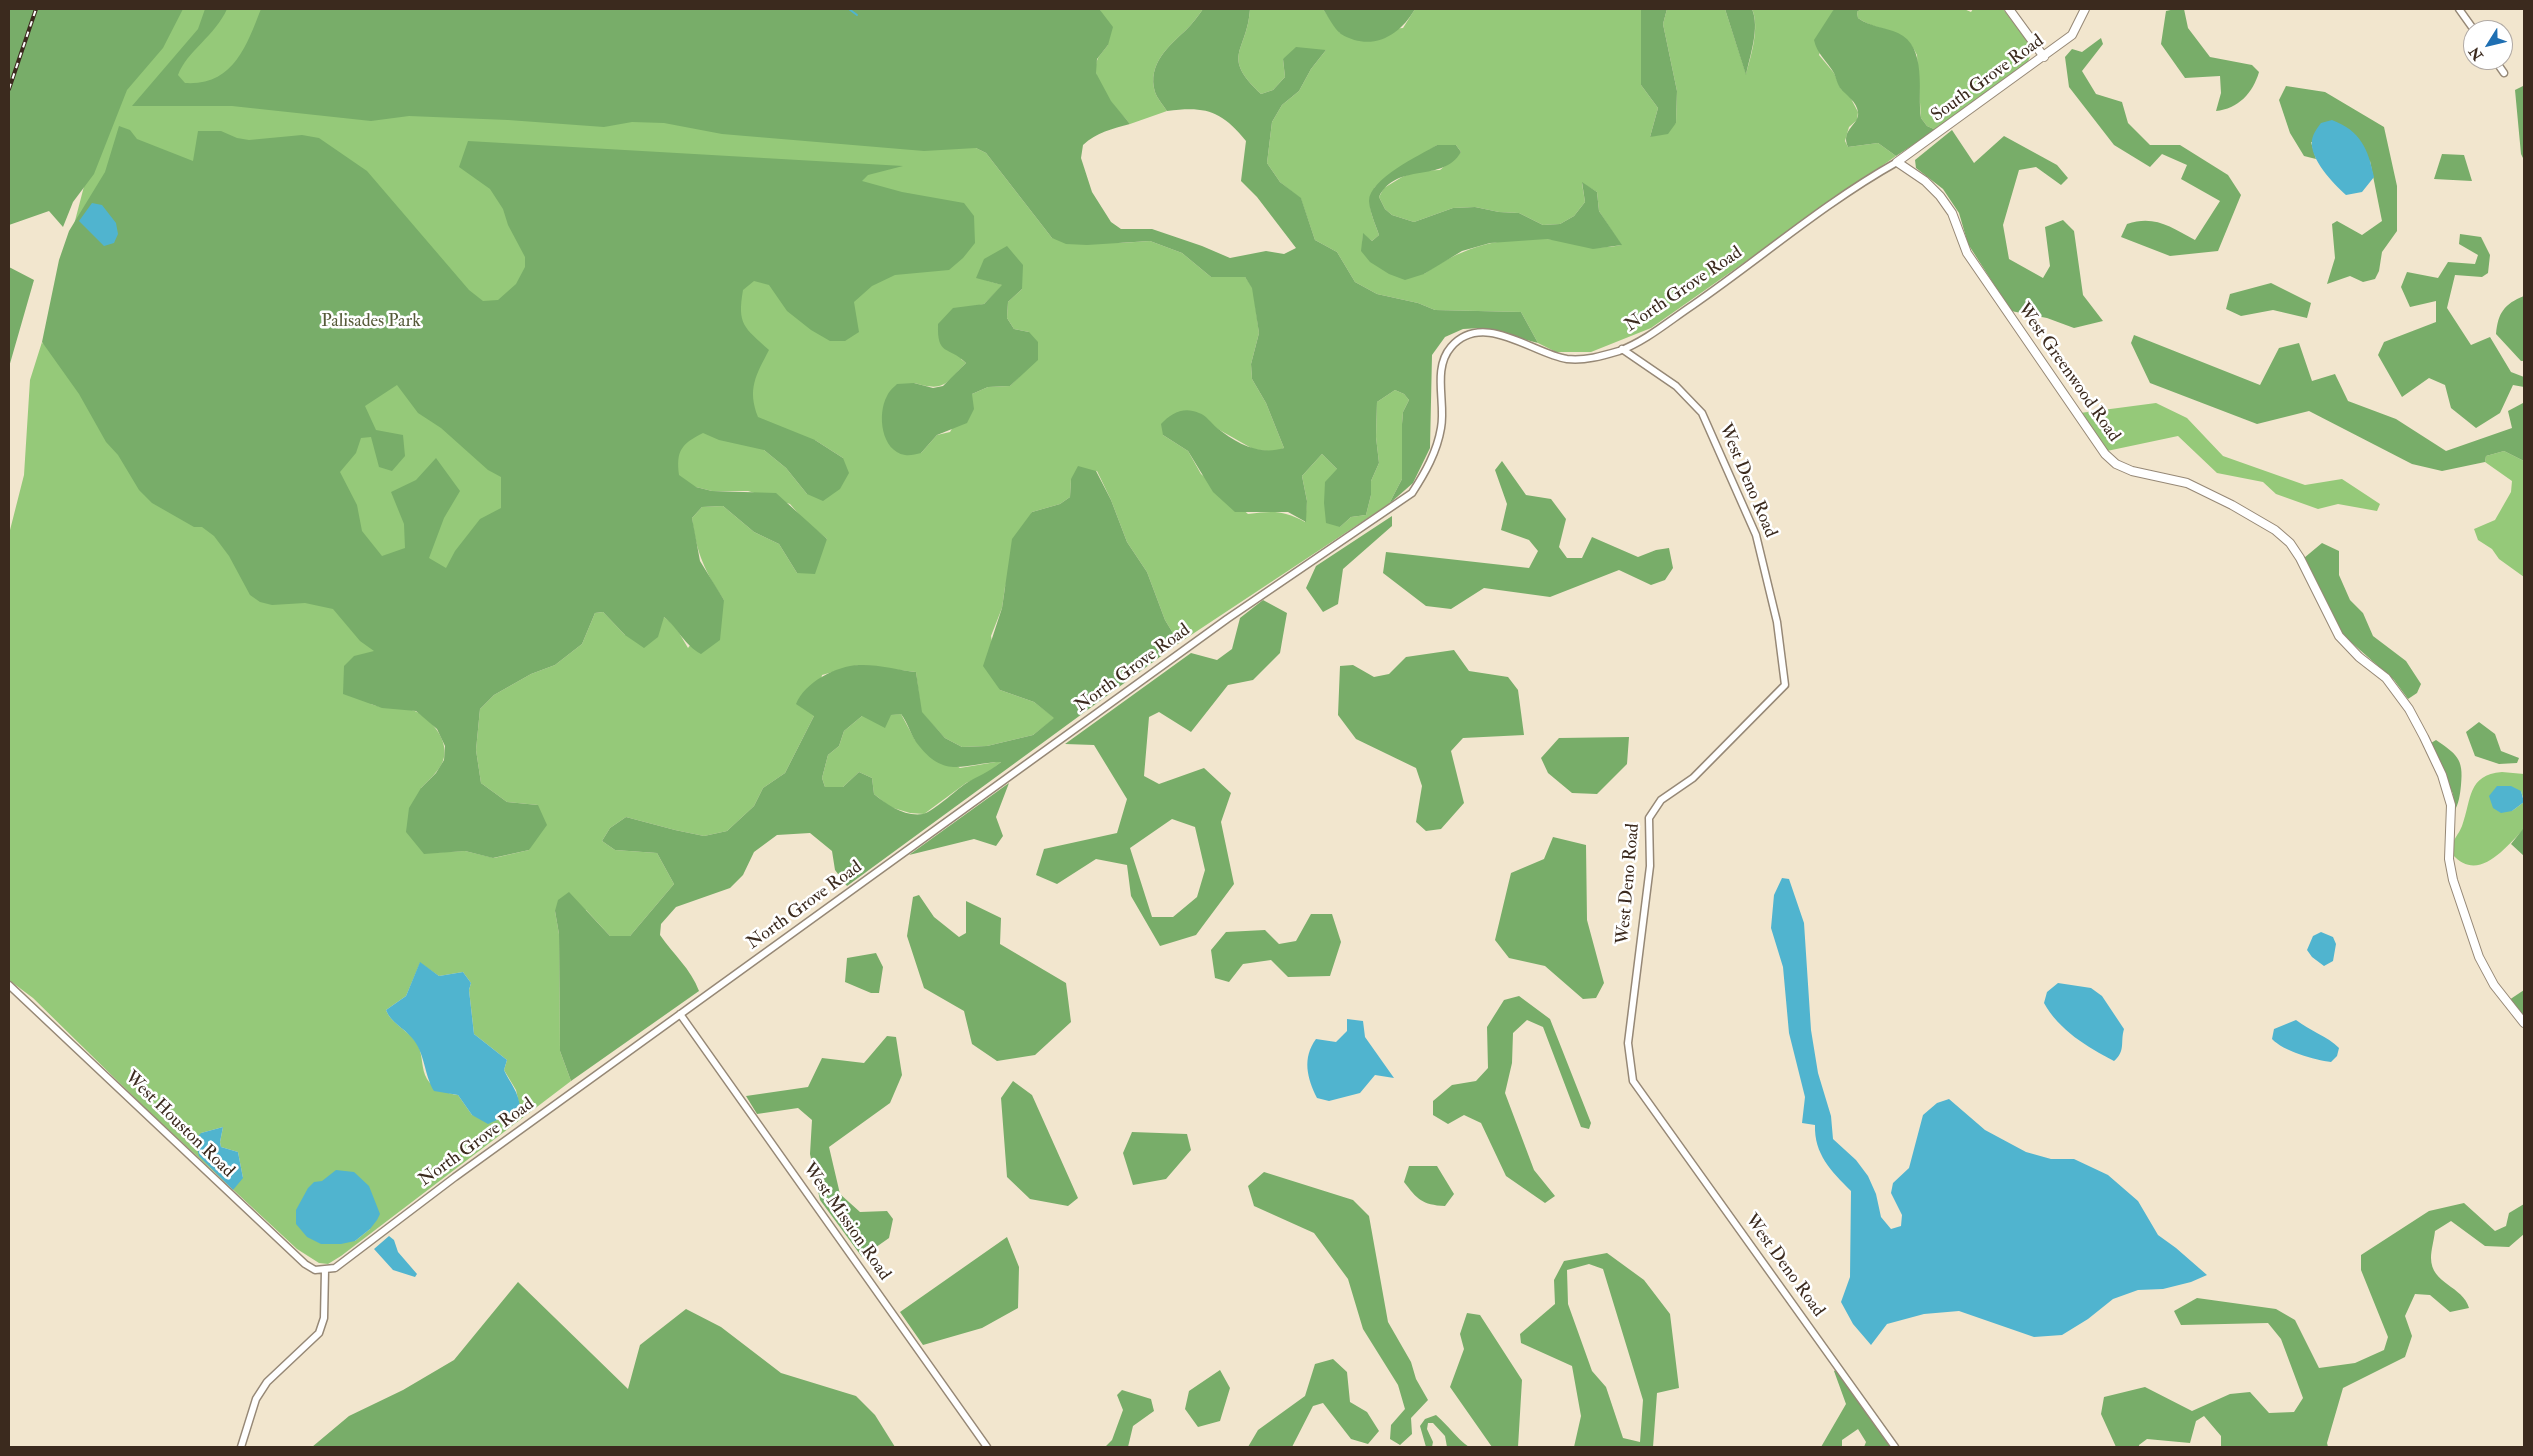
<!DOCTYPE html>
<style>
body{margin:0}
#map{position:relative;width:2533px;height:1456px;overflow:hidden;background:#f2e6ce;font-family:"IM FELL Double Pica",serif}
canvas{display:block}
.frame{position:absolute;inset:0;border:10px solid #3b2a1e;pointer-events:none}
.north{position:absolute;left:2463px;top:20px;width:50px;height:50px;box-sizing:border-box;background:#fff;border:1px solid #b1aaa5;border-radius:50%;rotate:234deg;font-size:14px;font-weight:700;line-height:20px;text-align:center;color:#3b2a1e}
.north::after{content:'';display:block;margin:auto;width:18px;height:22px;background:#1f6fb2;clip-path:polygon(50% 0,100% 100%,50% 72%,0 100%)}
</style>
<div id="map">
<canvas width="2533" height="1456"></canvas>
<div class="frame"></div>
<div class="north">N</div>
</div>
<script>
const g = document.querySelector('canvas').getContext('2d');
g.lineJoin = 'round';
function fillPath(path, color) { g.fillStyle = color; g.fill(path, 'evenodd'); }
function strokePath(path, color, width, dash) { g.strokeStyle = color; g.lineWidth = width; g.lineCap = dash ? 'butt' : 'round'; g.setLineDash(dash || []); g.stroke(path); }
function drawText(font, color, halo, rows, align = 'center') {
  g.font = font + ' "IM FELL Double Pica",serif'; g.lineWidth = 5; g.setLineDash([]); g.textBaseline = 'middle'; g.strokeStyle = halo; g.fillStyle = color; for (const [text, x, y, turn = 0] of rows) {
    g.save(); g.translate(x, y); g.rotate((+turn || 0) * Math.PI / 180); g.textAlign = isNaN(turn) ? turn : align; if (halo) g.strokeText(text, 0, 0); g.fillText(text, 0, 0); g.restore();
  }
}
const green = new Path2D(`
 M9,9H867L976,148L986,153L1052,238L1120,243L1150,241L1182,253L1211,277H1245L1253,288L1259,333L1251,364L1252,379L1266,403L1284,448L1274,452L1253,449L1216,428L1163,435L1188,451L1201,474L1248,514C1273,511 1283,510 1305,522L1307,501L1302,476L1322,454L1337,469L1340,527L1351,517L1366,515L1371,495V481L1379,463L1376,437L1377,402L1395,390L1404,394L1409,400L1403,412L1402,424V479L1389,504L1179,643L1165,620L1147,572L1127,542L1111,500L1097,471L1071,479L1070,497L1060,504L1032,512L1005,587L1002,608L991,636L1000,690L1034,702L1055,718L1033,735L987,746L962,747L945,738L921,712L916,672L858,665L822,675L814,716L785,773L763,788L754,806L727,831L704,836L675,830L626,817L610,828L602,841L615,850L657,853L674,884L630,936H610L586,910L555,911L559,934L560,1051L571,1081L341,1256L328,1264L319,1263L297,1249L141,1104L33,998L9,980V534L24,475L30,380L42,342L43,344L89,167ZM984,280L1022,289L1008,302L1007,318L1014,329L1029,332L1019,377L1010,386L988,387L972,394L950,432L937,435L921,453L914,383C945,392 945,384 966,363L961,359L970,307L984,304L1003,285ZM815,440L843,458L807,494L786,468L764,450ZM696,487L712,491H748L790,504L803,519L827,539L797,573L779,544L754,532L723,506L702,507L692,518C696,552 705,572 724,600L688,648L675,626L664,617L625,635L603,612L595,613L582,644L555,665L531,674L494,695L480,709L476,750L481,783L507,802L538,805L529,850L494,858L465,851L424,853L421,788C429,780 439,771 443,761C450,742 433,721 417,712C406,706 385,710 371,704ZM420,963L439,976L463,972L471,983L469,990L474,1034L507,1060L504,1070L516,1090L520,1108L505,1120L472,1115L458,1095C448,1094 432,1088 427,1079C421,1069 423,1055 418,1045C410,1031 391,1024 386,1010L406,996ZM223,1127L220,1142L221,1147L238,1152L243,1178L201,1133ZM322,1181L370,1229L355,1241Z
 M1097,9H1203C1198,16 1192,24 1186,30C1169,46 1147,64 1155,92C1157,98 1163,105 1167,111L1130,124C1117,108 1087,81 1098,58C1101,53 1105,49 1108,45L1100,10Z
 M1250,9H1323L1340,33L1403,28L1415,9H1641V85L1658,108L1650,137L1676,123L1677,91L1663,24L1667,9H1725L1746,74C1751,56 1760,27 1752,9H1834L1819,55L1834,73L1841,89L1848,93L1858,112L1857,120L1849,127L1845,141L1848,147L1878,143L1896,156L1651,328L1591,352H1556L1538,343L1521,312L1435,310L1418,303L1377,294L1355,282L1337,252L1315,240L1301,199L1280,182L1267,163L1272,122L1282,105L1299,91L1311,69L1326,50L1283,59L1285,77L1273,90L1261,94C1220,55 1247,53 1250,9ZM1437,145H1456L1461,152L1440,170L1419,171L1402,177L1384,188L1379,197L1385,209L1392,215L1414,222L1453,208L1475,207L1499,212L1519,213L1543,225L1560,224L1574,216L1585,202L1582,183L1597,192L1599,211L1621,245C1590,252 1575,240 1546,239C1499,237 1462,247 1424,274L1362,251L1363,234L1372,241L1379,235C1373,216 1365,206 1375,187Z
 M1861,9H1964L1971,12L1973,9H2003L2030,45C2033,52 2030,57 2027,64L1936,130L1927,126L1921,118L1917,55C1903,25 1881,34 1858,18L1857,12Z
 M2156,403L2187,418L2223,456L2305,485L2342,479L2380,504L2377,511L2338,504L2318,509L2276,494L2263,482L2217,473L2178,436L2107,451L2080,413Z
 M2504,451L2524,461V577L2499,559L2492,549L2478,540L2474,529L2495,520L2511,492L2512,481L2485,462L2486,456Z
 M901,714L915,740L960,768L1002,761L987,774L966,783L924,814L910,813L890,807L874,794L872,778L859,772L843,787H825L822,778L828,755L839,746L844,731L862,716Z
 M2502,772L2524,774V801L2521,791L2512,811L2524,802V829C2505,848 2478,884 2452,854C2452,838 2457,838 2462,826C2472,799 2467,775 2502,772Z`);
const forest = new Path2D(`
 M9,9H183L163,48L127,90L94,174L73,202L63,227L49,211L9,225Z
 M205,9H227C215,36 187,51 178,75L185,83C233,86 246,47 261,9H1097L1100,10L1113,27L1108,45L1097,59L1096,73L1111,101L1130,124C1112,129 1097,132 1083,145L1081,158L1092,192L1111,222L1121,229H1152L1202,246L1230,258L1266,251L1284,254L1296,248L1257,197L1241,181L1246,141C1221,110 1205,106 1167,111C1163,105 1157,98 1155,92C1147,64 1169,46 1186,30C1192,24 1198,16 1203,9H1250C1247,53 1220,55 1261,94L1273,90L1285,77L1283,59L1296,47L1326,50L1311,69L1299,91L1282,105L1272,122L1267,163L1280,182L1301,198L1315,240L1337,252L1355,282L1377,294L1418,303L1435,310L1521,312L1538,343L1481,328L1463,329L1445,337L1432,355L1430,448L1413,483L1389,504L1402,479V424L1403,412L1409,400L1404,394L1395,390L1377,402L1376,437L1379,463L1371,481V495L1366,515L1351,517L1340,527L1326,523L1324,503L1325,482L1337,469L1322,454L1302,476L1307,501L1306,522L1288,512H1235L1213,492L1188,451L1163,435L1161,424C1171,413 1184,406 1199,413C1206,415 1211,423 1217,428C1236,443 1259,456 1284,448L1266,403L1252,379L1251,364L1259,333L1252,288L1245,277H1211L1182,253L1150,241L1087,245L1066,244L1052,238L986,153L976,148L924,151L722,134L664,123L632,122L604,127L508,120L409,116L371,121L232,106H132L198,29Z
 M1323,9H1415C1399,37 1371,52 1341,34C1334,29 1328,16 1323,9Z
 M1641,9H1667L1663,24L1677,91L1676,123L1668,134L1650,137L1658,108L1641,85Z
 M1725,9H1752C1760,28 1750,55 1746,75Z
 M1834,9H1861L1857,12L1858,18C1870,27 1885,27 1898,33C1928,47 1917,92 1921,118L1927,126L1936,130L1896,156L1878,143L1848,147C1840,129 1860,125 1858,112C1857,102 1846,95 1840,88C1837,83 1836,78 1834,73C1827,61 1817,54 1814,40Z
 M2175,9H2184L2188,28L2210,57L2252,65L2259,72C2253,93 2238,109 2216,111L2221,93L2220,76L2185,78L2161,44L2166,11Z
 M2101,38L2103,44L2082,71L2096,94L2122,102L2128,123L2150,145H2180L2228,175L2241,195L2218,251L2170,256L2121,237L2127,224C2155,215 2170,227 2195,240L2220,201L2181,179L2187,165L2162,154L2150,167L2114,145L2069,87L2065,57L2072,49L2082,52Z
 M2286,86L2325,92L2384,127L2397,186V231L2382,252L2379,271L2375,279L2363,282L2350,276L2327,284L2335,258L2332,224L2337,221L2362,235L2382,221L2370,161L2311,142L2316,159L2304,156L2290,133L2279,100Z
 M2523,86L2524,88V160L2521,154L2515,90Z
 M119,126L130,130L137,139L193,161L198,131H221L237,138L249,140L302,135L319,138L367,171L469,290L483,301L498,300L516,284L525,267V257L508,225L503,209L490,189L459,167L468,141L903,166L868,175L862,181L902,192L964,203L974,216L975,243L963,258L949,270L895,275L872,286L854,302L859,332L845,341H830L811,330L787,311L769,285L754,281L743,290C737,325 744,327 769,350C756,375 747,389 758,417L815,440L843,458L849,473L840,489L823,501L807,494L786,468L764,450L719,440L703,433C681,444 676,451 679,475L696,487L712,491L776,493L827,539L815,574L797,573L779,544L754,532L723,506L702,507L692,518L700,561L724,600L720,640L701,654C684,645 679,629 664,617L658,637L644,648L625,635L603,612L595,613L582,644L555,665L531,674L494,695L480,709L476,750L481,783L507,802L538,805L547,825L529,850L493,858L465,851L424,854L406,832L409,808L421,788L436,773L444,760L445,746L437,729L416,711L382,708L343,694L344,666L354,656L374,651L360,641L333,609L305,603L272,605L260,602L250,595L229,556L214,536L202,527H194L152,503L139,490L118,455L106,442L79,394L42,342L59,260L69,231L105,172ZM397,385L418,413L441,428L488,470L501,477V508L480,519L455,551L446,568L429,558L444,518L460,491L436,458L416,480L391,492L404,524L405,548L382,556L362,531L357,505L340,472L356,453L361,438L371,437L379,467L392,471L405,456L403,435L376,430L365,406Z
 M1952,130L1974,163L2004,136L2057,165L2068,178L2061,185L2036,167L2019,170L2003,225L2009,259L2043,278L2050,266L2045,227L2063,220L2074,231L2083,295L2103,321L2074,328L2047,318L2011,311L1968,244L1959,213L1943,189L1916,168L1915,160Z
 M1437,145H1456L1461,152C1442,184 1397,161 1379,197L1385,209L1392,215L1414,222L1453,208L1475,207L1499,212L1519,213L1543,225L1560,224L1574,216L1585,202L1582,182L1597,192L1599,211L1622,245L1593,249L1547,239L1490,243L1462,251L1424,274L1405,280L1389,274L1370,262L1361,251L1363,233L1372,241L1379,235C1375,223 1370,213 1369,201C1369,179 1420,155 1437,145Z
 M2442,154L2464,155L2472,181L2434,179Z
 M2460,234L2481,237L2490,255L2488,273L2482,277L2455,275L2447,308L2471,345L2490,337L2511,372L2524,377V387L2513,385L2500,413L2476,428L2451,408L2445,385L2429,378L2402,397L2378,355L2384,342L2436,322V301L2410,307L2401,287L2407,272L2438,278L2448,262L2475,264L2478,255L2459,244Z
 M1007,246L1023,265L1022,289L1008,302L1007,318L1014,329L1029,332L1038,342V360L1010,386L988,387L972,394L974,409L967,423L937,435L921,453C916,454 910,456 905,455C881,451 877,414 887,396C889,391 894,387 897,384L914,383L933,388L943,386L966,363C948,345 937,357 938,324L953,308L984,304L1002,285L976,278L984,259Z
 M9,267L34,280L9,367Z
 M2271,283L2311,303L2307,318L2273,310L2241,316L2226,309L2230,294Z
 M2524,296V361H2521L2496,334C2498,313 2504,304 2524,296Z
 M2134,335L2260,385L2279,348L2299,343L2312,381L2335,374L2348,401L2396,419L2446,451L2512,428L2508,411L2523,403L2524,461L2504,451L2486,456L2485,462L2442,471L2412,464L2309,411L2257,424L2150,383L2131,343Z
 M1502,461L1526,495L1551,499L1566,519L1559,547L1567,558H1582L1592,537L1638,557L1656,550L1669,548L1673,568L1665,580L1651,585L1619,570L1550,597L1484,588L1451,609L1426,606L1383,573L1386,552L1529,568L1538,551L1529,540L1501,530L1507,504L1495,470Z
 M1078,466L1096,471L1111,500L1127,542L1147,572L1165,620L1179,643L847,886L835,870L832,851L810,833L777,835L754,852L743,875L730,888L676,907L661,924L660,935C673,954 691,969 699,991L571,1081L560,1051L559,934L555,911L558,900L569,892L610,936H630L674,884L657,853L615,850L602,841L610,828L626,817L675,830L704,836L727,831L754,806L763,788L785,773L814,716L796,704C805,682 836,666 859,665C877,664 898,670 916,672L922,712L945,738L962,747L987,746L1033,735L1054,718L1034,702L1000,690L983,666L1002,608L1012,539L1032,512L1060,504L1070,497L1071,479ZM901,714C908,723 910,733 916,742C945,781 963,763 1001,762C988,773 977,776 965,784C955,791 934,811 923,814C905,817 887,805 874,794L872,778L859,772L843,787H825L822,778L828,755L839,746L844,731L862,716L885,728L891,715Z
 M1392,516V526L1343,569L1338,604L1323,612L1306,588L1316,566Z
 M2322,543L2339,551V575L2350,600L2363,613L2373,636L2406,661L2421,684L2417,693L2408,699L2394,680L2343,635L2304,558Z
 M1263,600L1287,613L1280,653L1253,680L1228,685L1191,732L1159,712L1149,717L1144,776L1159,784L1204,768L1231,793L1221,822L1234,884L1196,935L1160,946L1131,896L1127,865L1096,859L1057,884L1036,875L1044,849L1117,833L1127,799L1094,745L1065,744L1191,653L1217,660L1232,649L1240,618ZM1172,819L1195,827L1205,870L1197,897L1173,917H1152L1130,848Z
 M1454,650L1469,671L1508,677L1518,690L1524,735L1463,738L1451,751L1464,803L1441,829L1426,831L1416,822L1422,786L1416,768L1356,739L1338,715L1340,666L1353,665L1374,677L1389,674L1406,657Z
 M2479,722L2495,734L2501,751L2519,758L2517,763L2499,764L2475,756L2466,732Z
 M1629,737L1627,764L1597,794L1572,793L1548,773L1541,758L1559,738Z
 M2436,740C2456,754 2464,758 2461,785C2460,795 2459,803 2454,812L2453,794L2431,743Z
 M1009,783L996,817L1003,836L996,846L974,839L909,855Z
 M2523,829H2524V856L2511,844Z
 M1553,837L1586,845L1587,920L1604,983L1596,998L1583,999L1545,966L1509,958L1495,940L1511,873L1544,859Z
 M919,895L934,917L959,937L966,933V901L1001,918L1000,944L1066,983L1071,1022L1035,1055L997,1061L972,1044L964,1011L924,988L907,936L913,897Z
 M1311,914H1332L1341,942L1330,976L1288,977L1271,960L1243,964L1229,982L1215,978L1211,950L1226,932L1265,930L1279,944L1296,941Z
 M876,953L883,967L879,993H871L845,982L847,958Z
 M2524,990V1017L2509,1000Z
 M1519,996L1550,1019L1591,1123L1589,1129L1581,1127L1543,1027L1527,1020L1513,1033L1512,1063L1505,1093L1534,1170L1555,1196L1545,1203L1506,1176L1481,1123L1464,1115L1448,1124L1433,1115V1101L1452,1085L1476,1081L1488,1068L1487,1027L1504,1000Z
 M887,1036L896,1037L902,1075L890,1103L829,1147L840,1194L860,1212L887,1211L893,1219L889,1238L862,1257L820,1200L810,1154L812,1120L798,1108L757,1114L746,1096L808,1087L822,1058L864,1063Z
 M1013,1081L1032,1095L1078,1198L1068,1206L1030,1199L1007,1177L1001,1098Z
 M1132,1132L1187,1134L1191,1150L1166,1179L1133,1185L1123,1153Z
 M1409,1166H1437L1454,1194L1445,1206C1422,1205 1417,1199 1404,1182Z
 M1264,1172L1353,1200L1369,1216L1388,1322L1411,1362L1416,1379L1428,1400L1411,1418L1412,1434L1400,1445L1390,1439L1391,1425L1405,1409L1398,1385L1363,1329L1348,1279L1314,1233L1254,1206L1248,1186Z
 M2464,1203L2495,1231L2506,1226L2509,1213L2524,1204V1234L2509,1247L2485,1246L2451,1221L2435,1231C2434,1240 2431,1250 2431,1258C2431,1284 2463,1286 2469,1308L2450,1312L2430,1295L2415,1294L2405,1316L2412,1336L2405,1357L2343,1388L2327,1443L2328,1447H2221V1436L2204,1416L2196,1421L2190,1443L2147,1439L2139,1445V1447H2116L2101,1414L2104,1397L2145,1387L2192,1411L2230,1394L2250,1392L2269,1413L2294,1412L2303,1398L2281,1339L2268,1323L2181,1325L2174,1311L2197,1298L2276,1309L2295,1320L2319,1368L2355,1363L2384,1350L2388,1337L2361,1270V1255L2429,1211Z
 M1007,1237L1019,1267L1018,1308L982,1328L923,1345L900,1312Z
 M1607,1253L1644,1280L1670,1314L1679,1388L1657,1393L1653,1447H1574L1581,1416L1572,1366L1521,1343L1520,1334L1555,1304L1554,1280L1564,1261ZM1589,1264L1603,1269L1643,1400L1640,1442L1623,1438L1606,1387L1592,1371L1568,1304L1567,1270Z
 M518,1282L628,1389L640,1345L686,1309L721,1327L781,1373L856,1396L875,1415L895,1447H312L349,1416L403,1390L454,1360Z
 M1467,1313L1480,1315L1522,1380L1518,1447H1492L1450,1387L1464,1349L1460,1334Z
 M1333,1359L1347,1372L1350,1402L1367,1412L1379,1431L1368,1444L1351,1439L1323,1403L1313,1406L1292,1447H1248L1258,1430L1305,1396L1315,1364Z
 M1837,1369L1891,1447H1864L1866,1442L1858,1429L1842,1440V1447H1821L1846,1404L1834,1371Z
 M1220,1370L1230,1388L1220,1421L1198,1427L1185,1409L1189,1391Z
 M1122,1390L1151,1399L1154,1411L1133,1426L1128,1447H1105L1112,1440L1123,1410L1117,1395Z
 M1436,1415C1449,1426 1456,1438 1469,1447H1447L1445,1436L1433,1423H1428L1427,1429L1433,1442L1432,1447H1426L1420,1426L1425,1419Z`);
const water = new Path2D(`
 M2332,120C2361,131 2368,149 2374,177L2362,192L2346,195C2334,184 2309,159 2312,140C2313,134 2317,128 2321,123Z
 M92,203L102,205L116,223L118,234L114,243L104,246L79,221Z
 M2497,786H2511L2521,791L2524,802L2512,811L2501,813L2493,808L2489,796Z
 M1782,878L1789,879L1804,923L1811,1030L1818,1073L1831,1116L1833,1139L1856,1160L1868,1176L1876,1194L1881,1217L1891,1229L1901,1226L1902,1215L1891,1193L1893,1183L1909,1168L1923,1115L1937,1103L1949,1099L1985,1130L2026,1152L2051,1159H2074L2108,1175L2138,1201L2158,1235L2176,1248L2207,1275L2191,1282L2163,1289L2138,1290L2113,1299L2088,1319L2062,1335L2034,1337L1959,1311L1924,1314L1887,1324L1871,1345L1853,1324L1841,1302L1850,1277L1851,1191C1831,1171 1814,1154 1815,1125L1802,1123L1805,1097L1789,1033L1783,967L1771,928L1774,895Z
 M2321,932L2333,937L2336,944L2333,961L2324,966L2312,957L2307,950L2313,936Z
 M420,962L439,976L463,972L471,983L469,990L474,1034L507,1060L504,1070C510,1083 519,1092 520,1108L505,1120H497L488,1124L472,1115L458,1095L434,1091C424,1075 425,1052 412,1038C404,1028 390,1022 386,1010L406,996Z
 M2058,983L2091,988L2102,996L2124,1029C2120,1042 2126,1051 2114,1061C2087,1047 2059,1030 2044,1003L2047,992Z
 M1347,1019L1363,1021L1365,1037L1394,1078L1375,1075L1360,1093L1329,1101L1317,1098C1307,1078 1302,1058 1316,1039L1336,1042L1347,1031Z
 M2296,1020C2310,1031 2327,1036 2339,1048L2337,1056L2331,1062C2315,1060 2283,1051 2272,1039L2274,1029Z
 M223,1127L220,1142L221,1147L238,1152L243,1178L233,1190L199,1156L195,1140L201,1133Z
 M336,1170L354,1172L369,1186L380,1214L377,1220L370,1229L355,1241L341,1244H321L307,1237L296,1224V1210L308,1188L314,1182L322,1181Z
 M389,1236L394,1240L398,1252L417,1274L415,1277L393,1270L374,1249Z`);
const stream = new Path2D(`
 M849,9L857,15`);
const minor = new Path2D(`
 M2459,9L2474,30
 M2495,60L2504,73
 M1622,349L1676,386L1702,413L1756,535L1777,622L1785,685L1693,778L1661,800L1649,818L1650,866L1628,1043L1633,1081L1895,1447
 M9,985L305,1264L315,1270L335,1268L455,1177L1227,619L1412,493C1425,473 1437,452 1441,428C1446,403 1432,369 1451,347C1483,310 1533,354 1567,359C1585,361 1602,356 1619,351C1646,341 1669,321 1693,305C1761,258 1824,203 1897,162
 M680,1014L987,1447
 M241,1447L256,1399L267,1382L319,1333L324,1318L325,1270`);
const tertiary = new Path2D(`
 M2009,9L2044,57
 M2085,9L2072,35L1897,162L1925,181L1940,196L1952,213L1967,253L2105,454L2116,464L2132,471L2187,483L2232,505L2275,530L2290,543L2300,558L2339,636L2359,657L2386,678L2409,709L2424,737L2442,775L2451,805L2449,859L2453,880L2479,957L2494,985L2524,1023`);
const rail = new Path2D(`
 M9,89L36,9`);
const streetNames = [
 ["South Grove Road",1988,79,-36],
 ["North Grove Road",1684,290,-34],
 ["West Greenwood Road",2068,373,55],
 ["West Deno Road",1747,481,67],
 ["North Grove Road",1133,669,-36],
 ["West Deno Road",1629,884,-85],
 ["North Grove Road",805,906,-36],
 ["West Houston Road",179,1125,44],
 ["North Grove Road",477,1143,-36],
 ["West Mission Road",846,1222,55],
 ["West Deno Road",1784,1266,54]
];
const parkNames = [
 ["Palisades Park",371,322]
];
fillPath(green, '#95c979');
fillPath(forest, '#78ad69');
fillPath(water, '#50b4cf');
strokePath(stream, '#50b4cf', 2);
strokePath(minor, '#968876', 9);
strokePath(tertiary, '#968876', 10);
strokePath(minor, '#fff', 6);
strokePath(tertiary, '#fff', 8);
strokePath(rail, '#3b2a1e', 4);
strokePath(rail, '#fff', 2, [5.5]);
drawText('18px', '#3b2a1e', '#fff', streetNames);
drawText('18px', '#565a39', '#fff', parkNames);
</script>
